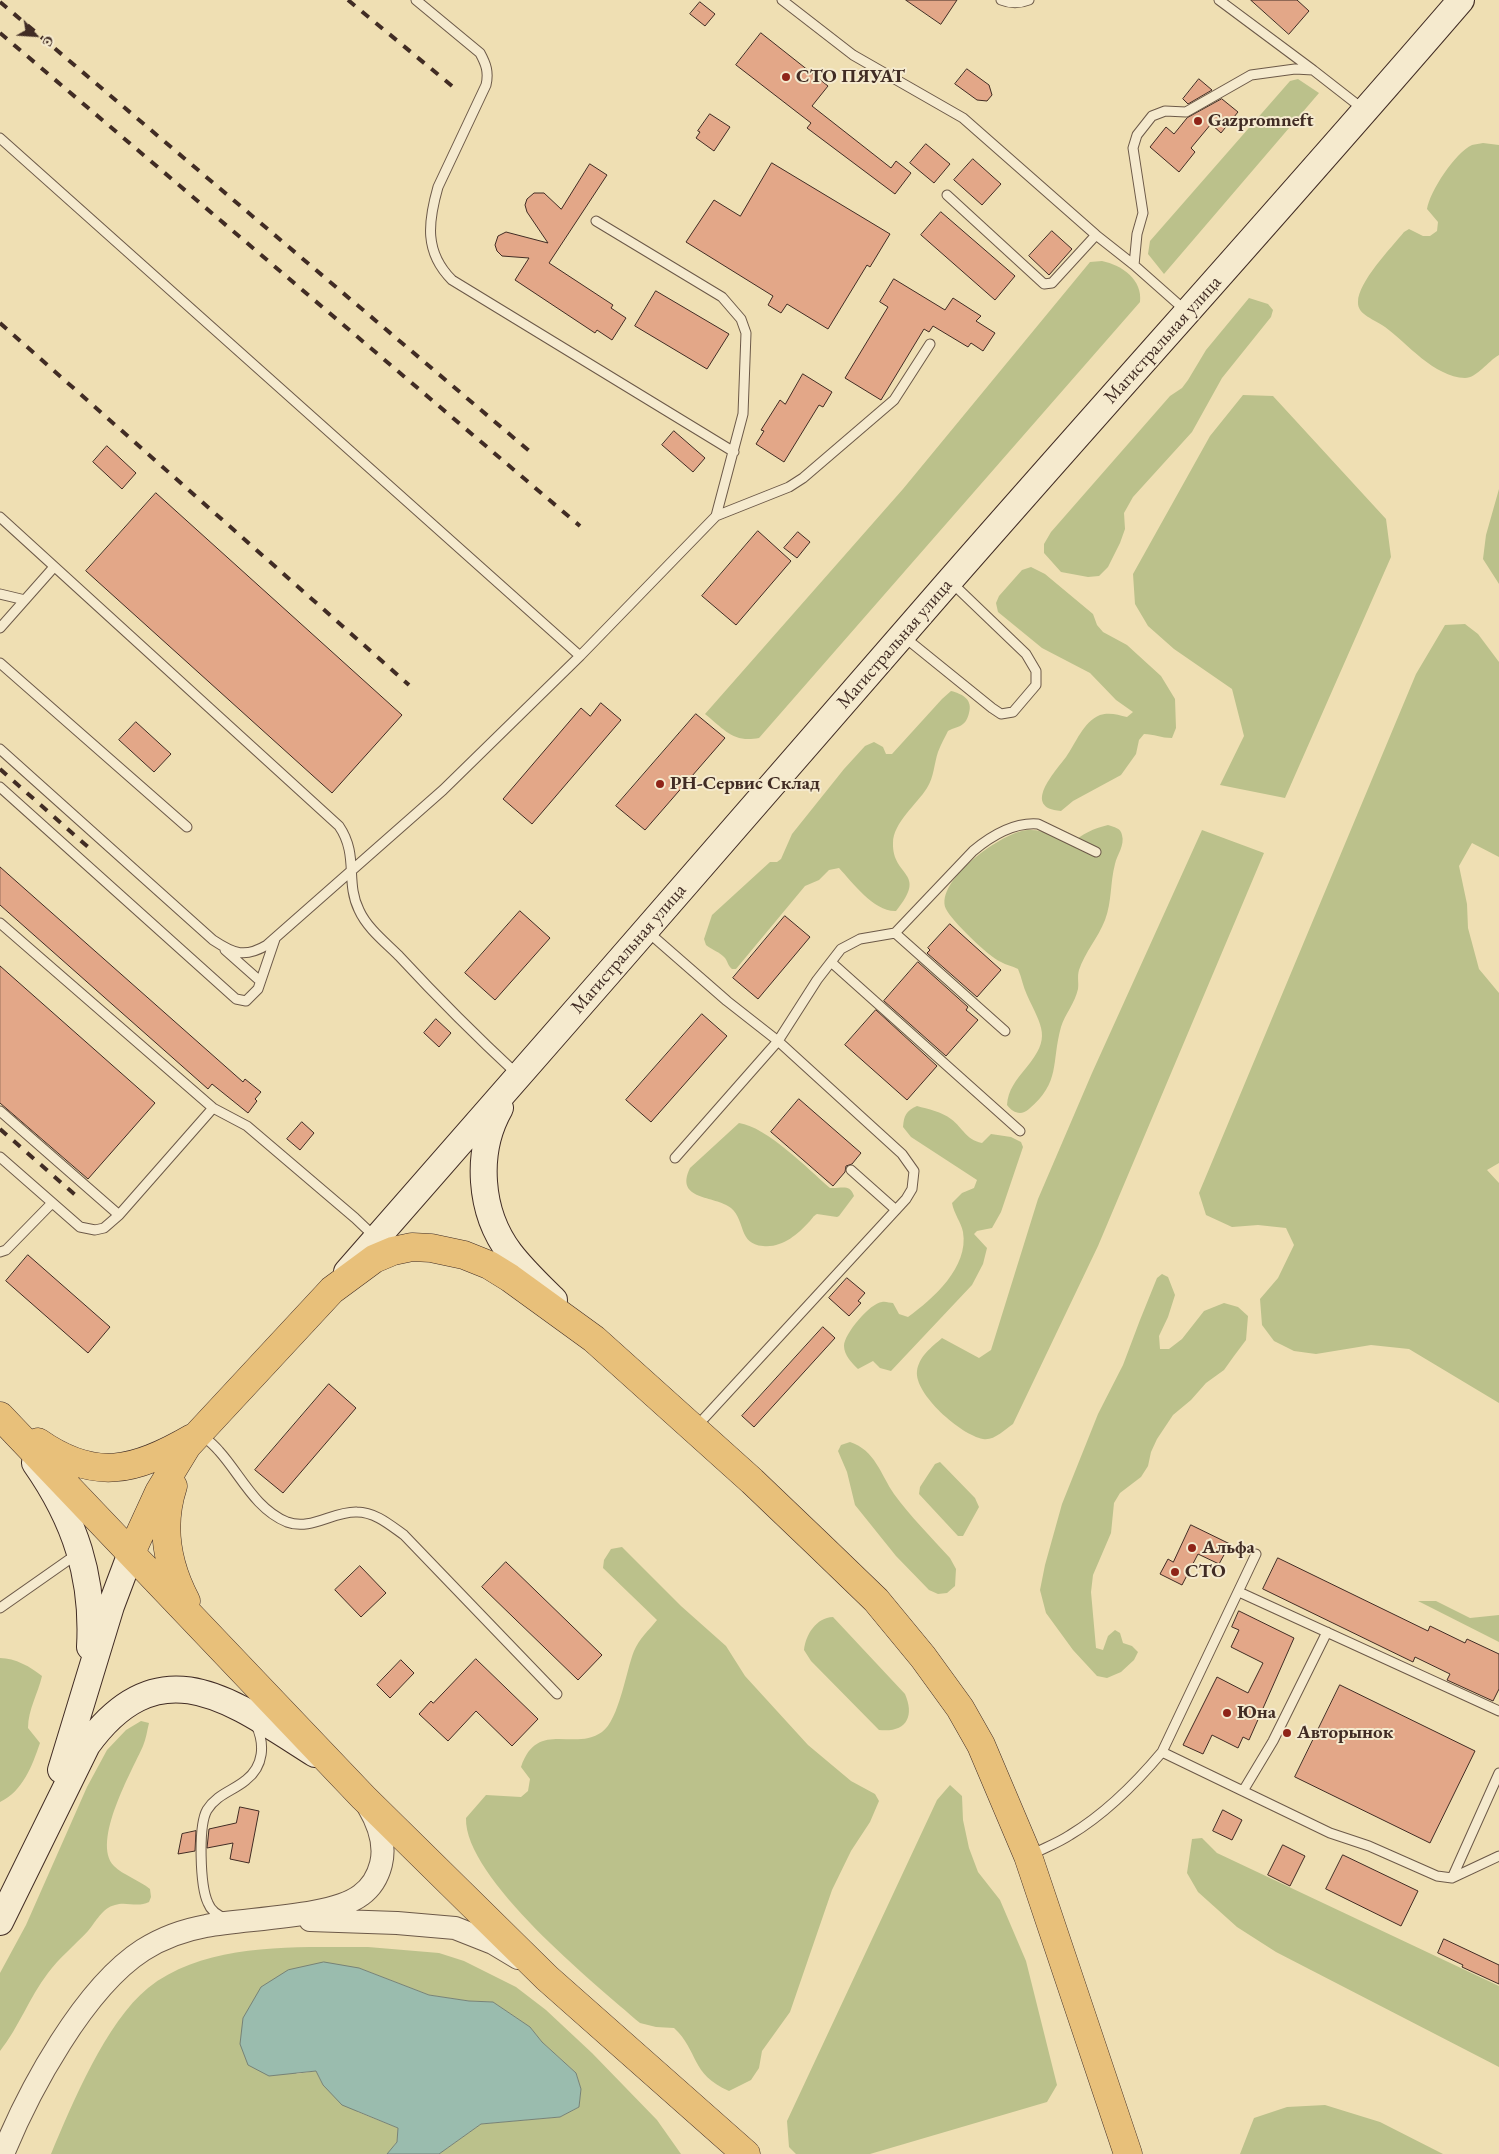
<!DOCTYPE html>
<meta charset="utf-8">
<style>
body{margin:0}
#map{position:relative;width:1499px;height:2154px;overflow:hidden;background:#efdfb3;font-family:"EB Garamond",serif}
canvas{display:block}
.north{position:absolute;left:10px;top:10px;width:50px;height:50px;-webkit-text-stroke:4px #f5eace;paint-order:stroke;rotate:116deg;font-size:14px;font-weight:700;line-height:20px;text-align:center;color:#412c24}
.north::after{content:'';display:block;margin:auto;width:18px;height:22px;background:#412c24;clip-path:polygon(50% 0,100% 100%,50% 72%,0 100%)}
</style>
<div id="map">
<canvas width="1499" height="2154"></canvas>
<div class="north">С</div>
</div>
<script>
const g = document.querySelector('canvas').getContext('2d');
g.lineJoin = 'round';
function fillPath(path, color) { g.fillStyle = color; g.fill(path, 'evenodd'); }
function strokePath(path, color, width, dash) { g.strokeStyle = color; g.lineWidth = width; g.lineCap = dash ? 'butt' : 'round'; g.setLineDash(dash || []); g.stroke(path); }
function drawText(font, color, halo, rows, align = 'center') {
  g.font = font + ' "EB Garamond",serif'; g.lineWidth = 4; g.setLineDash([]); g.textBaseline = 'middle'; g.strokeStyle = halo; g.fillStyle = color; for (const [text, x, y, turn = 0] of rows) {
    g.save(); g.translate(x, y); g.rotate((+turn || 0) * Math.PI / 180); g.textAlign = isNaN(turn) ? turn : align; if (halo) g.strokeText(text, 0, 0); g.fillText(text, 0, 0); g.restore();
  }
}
const green = new Path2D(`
 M1298,79L1319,93L1164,274L1148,254L1150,241L1290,81Z
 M1483,143L1499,145V355C1488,361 1477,378 1465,378C1434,377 1407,343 1385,327C1376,320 1357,315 1358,302C1358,282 1391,248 1404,232L1409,229L1423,236H1430L1437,231L1438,222L1427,209C1430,191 1455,153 1472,145C1475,144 1480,144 1483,143Z
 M1102,261C1122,265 1143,280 1140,302L759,738C733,743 725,730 705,714L903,489L1090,262Z
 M1249,298L1268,304L1273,310L1271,317L1222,378L1192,432L1133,497L1124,513L1125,529L1120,543L1108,567L1099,576L1088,577L1061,572L1044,553V544L1051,532L1170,396L1182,388L1188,380L1206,350Z
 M1243,395L1273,396L1386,519L1391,557L1285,798L1220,785L1244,736L1232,689L1174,649L1148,626L1135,604L1133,574L1210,436Z
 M1499,489V584L1483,559L1486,535Z
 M1031,567L1045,574L1093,614L1097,625L1103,632L1127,645L1161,676L1175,699L1176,728L1172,738C1161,738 1154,734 1144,734L1139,740L1136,754L1121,775L1073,801L1061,811C1021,808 1055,772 1066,757C1076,743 1083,722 1100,715C1110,712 1118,715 1127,717L1133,712L1116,700L1090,673L1042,648L998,612L996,603L999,596L1022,570Z
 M1465,624L1478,634L1499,662V857L1472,843L1459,866L1467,904L1468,928L1479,969L1499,993V1163L1487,1170L1499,1183V1403L1409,1349L1371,1345L1316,1354L1294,1351L1274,1341L1262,1325L1260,1299L1278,1278L1294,1245L1286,1228L1258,1225L1232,1227L1206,1215L1199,1193L1416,674L1445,625Z
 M951,691C963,694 973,700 969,713C968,717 966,722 963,724C960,727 953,728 948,731C945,737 941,744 938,752C934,764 934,777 927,788C917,804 893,823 893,843C892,878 929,871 896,911C874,912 853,883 839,868L829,870L819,880L805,886L736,969H732C728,966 728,962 725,958C720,952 712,950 706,945L704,939L712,915L770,862H777L781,859L792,834L844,769L865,746L874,742L883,747L886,754H892L942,699Z
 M1108,825C1114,827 1121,828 1122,835C1125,845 1117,855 1115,864C1110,883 1112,901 1105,920C1098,938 1085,952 1079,970C1077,977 1079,983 1078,989C1075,1003 1065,1014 1061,1027C1051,1063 1061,1082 1029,1109C1021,1116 1013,1113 1007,1105C1008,1090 1016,1080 1026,1068C1052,1037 1042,1028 1027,995C1023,987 1022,978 1018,969C1012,966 1006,965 1001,962C989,957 951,920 946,909C934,881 1003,831 1028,830C1044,829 1058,838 1071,844C1083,833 1093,829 1108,825Z
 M1202,830L1264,853L1098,1246L1013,1424C1004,1430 994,1441 983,1439C961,1435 914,1394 917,1371C919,1356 932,1347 942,1338L979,1358L991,1350L1038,1199L1092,1073Z
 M917,1106C928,1109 942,1112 951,1119C964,1129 965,1139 982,1143L991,1134L1011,1137L1021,1142L1023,1147L1001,1212L992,1228L977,1231L974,1234L987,1248L983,1264L972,1285L891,1371L880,1368L873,1361L858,1369C852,1363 844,1355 844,1346C844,1334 870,1303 882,1302C885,1301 890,1303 893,1303L899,1314L908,1317C933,1299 969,1267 963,1232C961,1222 954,1214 952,1203L962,1193L974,1188L977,1180L911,1137L903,1127C904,1115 906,1111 917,1106Z
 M739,1123C767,1127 808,1169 830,1188C840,1189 850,1183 854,1196L839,1216L837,1217L817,1214C813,1216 812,1219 809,1222C797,1235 782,1248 763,1246C738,1244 746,1221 731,1208C715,1195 674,1201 690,1168Z
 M1162,1274L1168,1277L1175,1295L1168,1317L1159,1336L1160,1349H1169L1182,1339L1204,1311L1224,1303L1238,1307L1248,1316L1246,1340L1234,1356L1224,1370L1206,1383L1191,1400L1173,1415L1157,1439L1151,1452L1148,1466L1141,1477L1120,1493L1114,1503L1111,1533L1093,1575L1091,1592L1096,1648L1103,1650L1108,1636L1115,1630L1120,1633L1123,1643L1132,1646L1138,1652L1134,1660L1121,1672L1107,1678L1097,1676L1073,1650L1046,1613L1040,1590L1045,1565L1062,1504L1098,1414L1123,1365L1140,1320L1157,1278Z
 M850,1442C875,1450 881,1475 894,1494C910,1516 932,1538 950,1558L956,1569L955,1586L947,1593L938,1594L929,1590L896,1556L855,1505L847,1472L838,1451L841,1445Z
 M940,1462L975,1498L979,1507L963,1536H958L919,1494L920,1487L935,1464Z
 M622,1547L681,1606L726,1646L745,1676L808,1745L851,1781L875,1794L879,1801L870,1822L851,1851L832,1890L790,2012L762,2051L759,2068L751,2080L729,2091C690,2074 699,2051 674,2028L656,2027L640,2023C595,1984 464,1878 466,1818L486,1795L521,1797L528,1791L530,1779L521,1767C537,1719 574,1752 602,1732C619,1720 626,1671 634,1651C639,1639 649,1630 657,1620L603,1568L604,1560L611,1549Z
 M1418,1601H1436L1470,1618L1499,1615V1642Z
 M833,1617L905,1694C915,1717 906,1733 879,1730L811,1661L804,1650C806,1634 816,1618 833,1617Z
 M0,1658C15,1658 31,1667 42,1676C38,1694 28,1709 28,1728L40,1743C32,1766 23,1791 0,1802Z
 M141,1721L149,1723C147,1731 146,1739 143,1746C132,1771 91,1842 114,1866C123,1875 139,1880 150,1889L151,1897L149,1902C137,1908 126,1901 115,1905C102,1908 96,1922 88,1931C75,1945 59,1958 48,1973C29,1998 19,2027 0,2051V1973L26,1925L87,1787L107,1750L126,1730Z
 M950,1785L962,1796L963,1820L969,1848L978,1872L1000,1900L1026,1961L1057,2085L1047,2102L870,2154H796L789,2147L787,2121L937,1800Z
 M1202,1838L1217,1853L1499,1986V2067L1276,1952L1237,1927L1198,1892L1187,1873L1192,1839Z
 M368,1947L439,1953L464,1961L516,1987L546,2010L592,2053L657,2120L681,2154H439L481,2124L560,2117L579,2107L581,2089L576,2073L542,2042L530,2027L493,2002L469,2001L429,1995L359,1968L296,2074L316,2071L323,2085L358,2112L398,2128L397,2142L387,2154H51C72,2104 106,2022 148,1988C208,1941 296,1948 368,1947Z
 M1325,2105L1380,2122L1443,2154H1240L1254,2118L1287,2107Z`);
const water = new Path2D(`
 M324,1962L359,1968L429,1995L469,2001L493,2002L530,2027L542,2042L576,2073L581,2089L579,2107L560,2117L481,2124L439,2154H387L397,2142L398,2128L342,2105L323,2085L316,2071L269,2076L248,2065L240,2044L243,2018L261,1987L288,1970Z`);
const building = new Path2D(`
 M906,0H957L941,24Z
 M1251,0H1297L1309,11L1289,34Z
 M700,2L715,14L705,26L690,14Z
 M761,33L828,86L812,106L891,168L896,161L911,173L895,194L807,128L811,123L736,65Z
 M967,69L989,85L992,95L987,101L977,100L955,84Z
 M1199,79L1212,90L1188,104L1183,99Z
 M1222,99L1238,112L1221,133L1211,124L1191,148L1195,152L1179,172L1150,147L1166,127L1174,134L1187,118Z
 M710,114L730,127L714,151L696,138L700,132L698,131Z
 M926,144L950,164L934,183L910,163Z
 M973,159L1001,184L982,205L954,180Z
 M772,163L890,234L870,267L867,265L828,329L787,304L781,313L768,305L773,296L686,242L714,200L740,216Z
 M590,164L607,175L549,263L613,305L611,308L626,318L612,340L597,330L595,333L515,280L529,258L502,256L497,251L495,245L498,236L506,232L548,243L527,212L525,205L527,199L534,193H544L561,209Z
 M941,212L1015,276L995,300L921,235Z
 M1052,231L1072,249L1049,275L1029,256Z
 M894,279L945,310L953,298L981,316L976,321L995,333L983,351L971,343L968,347L933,326L929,332L924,329L881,400L845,378L888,307L880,302Z
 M656,291L729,334L707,369L635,326Z
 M803,374L832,392L823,407L819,405L784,462L756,444L764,431L761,430L780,400L785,404Z
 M674,431L705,458L693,472L662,445Z
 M107,446L136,473L122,489L93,462Z
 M156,493L402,715L332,793L86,571Z
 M758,531L791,561L736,625L702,596Z
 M798,532L810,542L797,558L784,548Z
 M601,703L621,720L532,824L503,799L581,708L590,716Z
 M696,714L725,738L645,830L616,806Z
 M136,722L171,754L154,772L119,740Z
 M0,867L243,1082L245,1079L261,1092L255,1099L257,1101L248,1113L212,1084L208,1089L0,905Z
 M520,911L550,938L495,1000L465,973Z
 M785,916L810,937L758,999L733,978Z
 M950,924L1001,970L977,997L927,953L930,950L928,948Z
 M918,962L968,1007L966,1010L978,1020L946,1056L884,1001Z
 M0,966L155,1103L88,1179L0,1103Z
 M876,1010L937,1066L907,1100L845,1045Z
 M702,1014L727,1036L651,1122L626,1100Z
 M436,1019L451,1033L439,1047L424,1033Z
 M799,1099L861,1153L852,1164L846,1166L845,1172L833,1186L771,1132Z
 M302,1122L314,1133L300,1150L287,1139Z
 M28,1255L110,1327L88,1353L6,1281Z
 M847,1278L865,1293L858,1301L861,1303L849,1316L829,1298Z
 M823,1327L835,1338L754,1427L742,1416Z
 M329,1384L356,1408L283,1493L255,1470Z
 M1191,1525L1230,1544L1219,1564L1198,1554L1182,1585L1160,1574L1168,1559L1173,1562Z
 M1278,1558L1428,1631L1430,1626L1465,1643L1467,1639L1499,1654V1689L1493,1701L1447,1680L1450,1674L1415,1657L1413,1662L1263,1589Z
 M506,1562L602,1655L578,1680L482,1587Z
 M360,1566L386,1593L361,1617L335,1590Z
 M1239,1611L1294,1638L1249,1740L1243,1737L1238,1748L1212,1735L1203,1754L1183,1745L1217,1677L1248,1693L1263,1663L1231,1647L1239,1630L1232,1627Z
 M476,1659L538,1719L512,1746L476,1711L448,1741L419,1714L431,1701L433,1703Z
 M401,1660L414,1673L390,1698L377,1685Z
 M1340,1685L1475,1751L1430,1843L1295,1777Z
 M240,1807L259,1811L249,1863L230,1859L233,1843L207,1848L209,1829L236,1823Z
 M1223,1810L1242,1820L1232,1840L1213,1831Z
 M196,1831L195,1851L178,1854L182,1834Z
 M1283,1845L1305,1856L1290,1886L1268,1875Z
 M1343,1855L1418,1891L1401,1926L1326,1889Z
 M1444,1939L1499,1965V1984L1462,1967L1463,1965L1438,1953Z`);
const service = new Path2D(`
 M416,0L480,53C486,64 489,72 486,85L438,187C428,222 424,252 452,280L734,452
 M782,0L853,55L963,118L1096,235L1134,265L1186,311
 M1001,0C1011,4 1019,4 1029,0
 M1219,0L1313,70L1363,109
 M0,138L580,656
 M947,195L1044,284L1052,283L1096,235
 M1134,265L1137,234L1143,213L1133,148L1137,135L1152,116L1165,111L1186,112L1251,75L1295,69L1313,70
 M716,516L789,487L803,478L894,400L930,344
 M0,517L339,826C359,855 345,882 359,910C367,928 385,942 399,956C437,997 477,1037 518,1075
 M0,594L25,600
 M0,628L54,567
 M903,636L992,708L1001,714L1013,712L1036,685V671L1026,654L952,583
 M0,663L187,827
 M0,749L213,940C234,954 245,958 267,945L443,790L580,656L716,516L743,414L746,333L741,319L722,297L596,221
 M0,787L236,999L246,1001L258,989L275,939
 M0,923L213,1108L247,1126L355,1218L375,1237
 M648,932L727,1001L778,1041L902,1154L914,1171L912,1189L906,1199L696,1427
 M895,933L973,851C991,836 1014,822 1038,824L1096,852
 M225,950L260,981
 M831,962L1020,1131
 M0,1111L119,1215
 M0,1157L80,1227L95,1230L104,1228L119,1215L213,1108
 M675,1158L778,1041L817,980L841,949L860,939L895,933L1005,1031
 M851,1170L896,1210
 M0,1252L6,1250L51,1204
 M202,1435C208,1440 214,1445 219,1451C240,1474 255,1509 287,1522C311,1531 333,1511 357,1512C375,1512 390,1525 404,1535L557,1694
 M1239,1592L1499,1711
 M0,1608L77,1554
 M1162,1752L1330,1833L1369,1846L1437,1876L1452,1878L1499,1856
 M1243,1791L1273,1741L1327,1632
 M1031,1855C1044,1848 1058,1843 1070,1835C1105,1814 1136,1783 1162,1752L1256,1554
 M1452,1878L1499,1773
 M225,1918C217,1915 211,1911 208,1903C200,1886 198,1826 207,1810C217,1794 233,1791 246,1780C264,1766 265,1744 256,1725`);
const tertiary = new Path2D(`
 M310,1920L397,1923L455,1928L493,1943L518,1958
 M3,2154C29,2090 84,1988 143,1950C162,1938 184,1930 206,1926C245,1918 331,1918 361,1895C372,1887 378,1876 381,1864C386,1844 378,1823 368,1806`);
const secondary = new Path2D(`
 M500,1108C475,1152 479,1212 510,1253C523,1270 539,1285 554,1300
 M347,1272C546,1047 741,819 939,593C1112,395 1289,200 1461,0
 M35,1463C75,1520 94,1577 90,1647
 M61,1770L111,1606L131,1553
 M0,1922L87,1745C161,1643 234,1703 315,1754`);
const primary = new Path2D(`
 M0,1416L363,1797L547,1978L746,2154
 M38,1442C95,1482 135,1471 192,1438
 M173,1486C160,1526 167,1565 186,1601
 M131,1553L159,1492L187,1446L332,1290L374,1259L393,1251L412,1247L431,1248L464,1255L489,1265L510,1278L594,1339L752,1481L819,1545L876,1600L923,1657L960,1708L981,1745L1028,1856L1128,2154`);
const rail = new Path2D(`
 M348,0L452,86
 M0,2L534,455
 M0,33L580,526
 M0,323L409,685
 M0,769L88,847
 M0,1129L81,1200`);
const markers = [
 [786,77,5,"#8f2418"],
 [1198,121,5,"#8f2418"],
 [660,784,5,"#8f2418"],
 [1192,1548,5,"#8f2418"],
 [1175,1572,5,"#8f2418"],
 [1227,1713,5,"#8f2418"],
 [1287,1733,5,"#8f2418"]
];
const poiNames = [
 ["СТО ПЯУАТ",796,77],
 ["Gazpromneft",1208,121],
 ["РН-Сервис Cклад",670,784],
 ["Альфа",1202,1548],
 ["СТО",1185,1572],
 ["Юна",1237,1713],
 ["Авторынок",1297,1733]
];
const streetNames = [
 ["Магистральная улица",1163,340,-48],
 ["Магистральная улица",895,644,-49],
 ["Магистральная улица",629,949,-49]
];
fillPath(green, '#bbc18b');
fillPath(water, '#9abcae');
strokePath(water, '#768277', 1);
fillPath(building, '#e3a788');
strokePath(building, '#412c24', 1);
strokePath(service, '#6c5948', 11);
strokePath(tertiary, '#6c5948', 24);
strokePath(secondary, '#412c24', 28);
strokePath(primary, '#412c24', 29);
strokePath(service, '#f5eace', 9);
strokePath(tertiary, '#f5eace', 22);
strokePath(secondary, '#f5eace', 26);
strokePath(primary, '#e8c07a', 28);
strokePath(rail, '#412c24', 4, [9, 9]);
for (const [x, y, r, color] of markers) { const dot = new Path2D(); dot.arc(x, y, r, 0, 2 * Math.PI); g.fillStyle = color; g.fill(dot); strokePath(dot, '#f5eace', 2); }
drawText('bold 19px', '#412c24', '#f5eace', poiNames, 'left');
drawText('19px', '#412c24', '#f5eace', streetNames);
</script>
